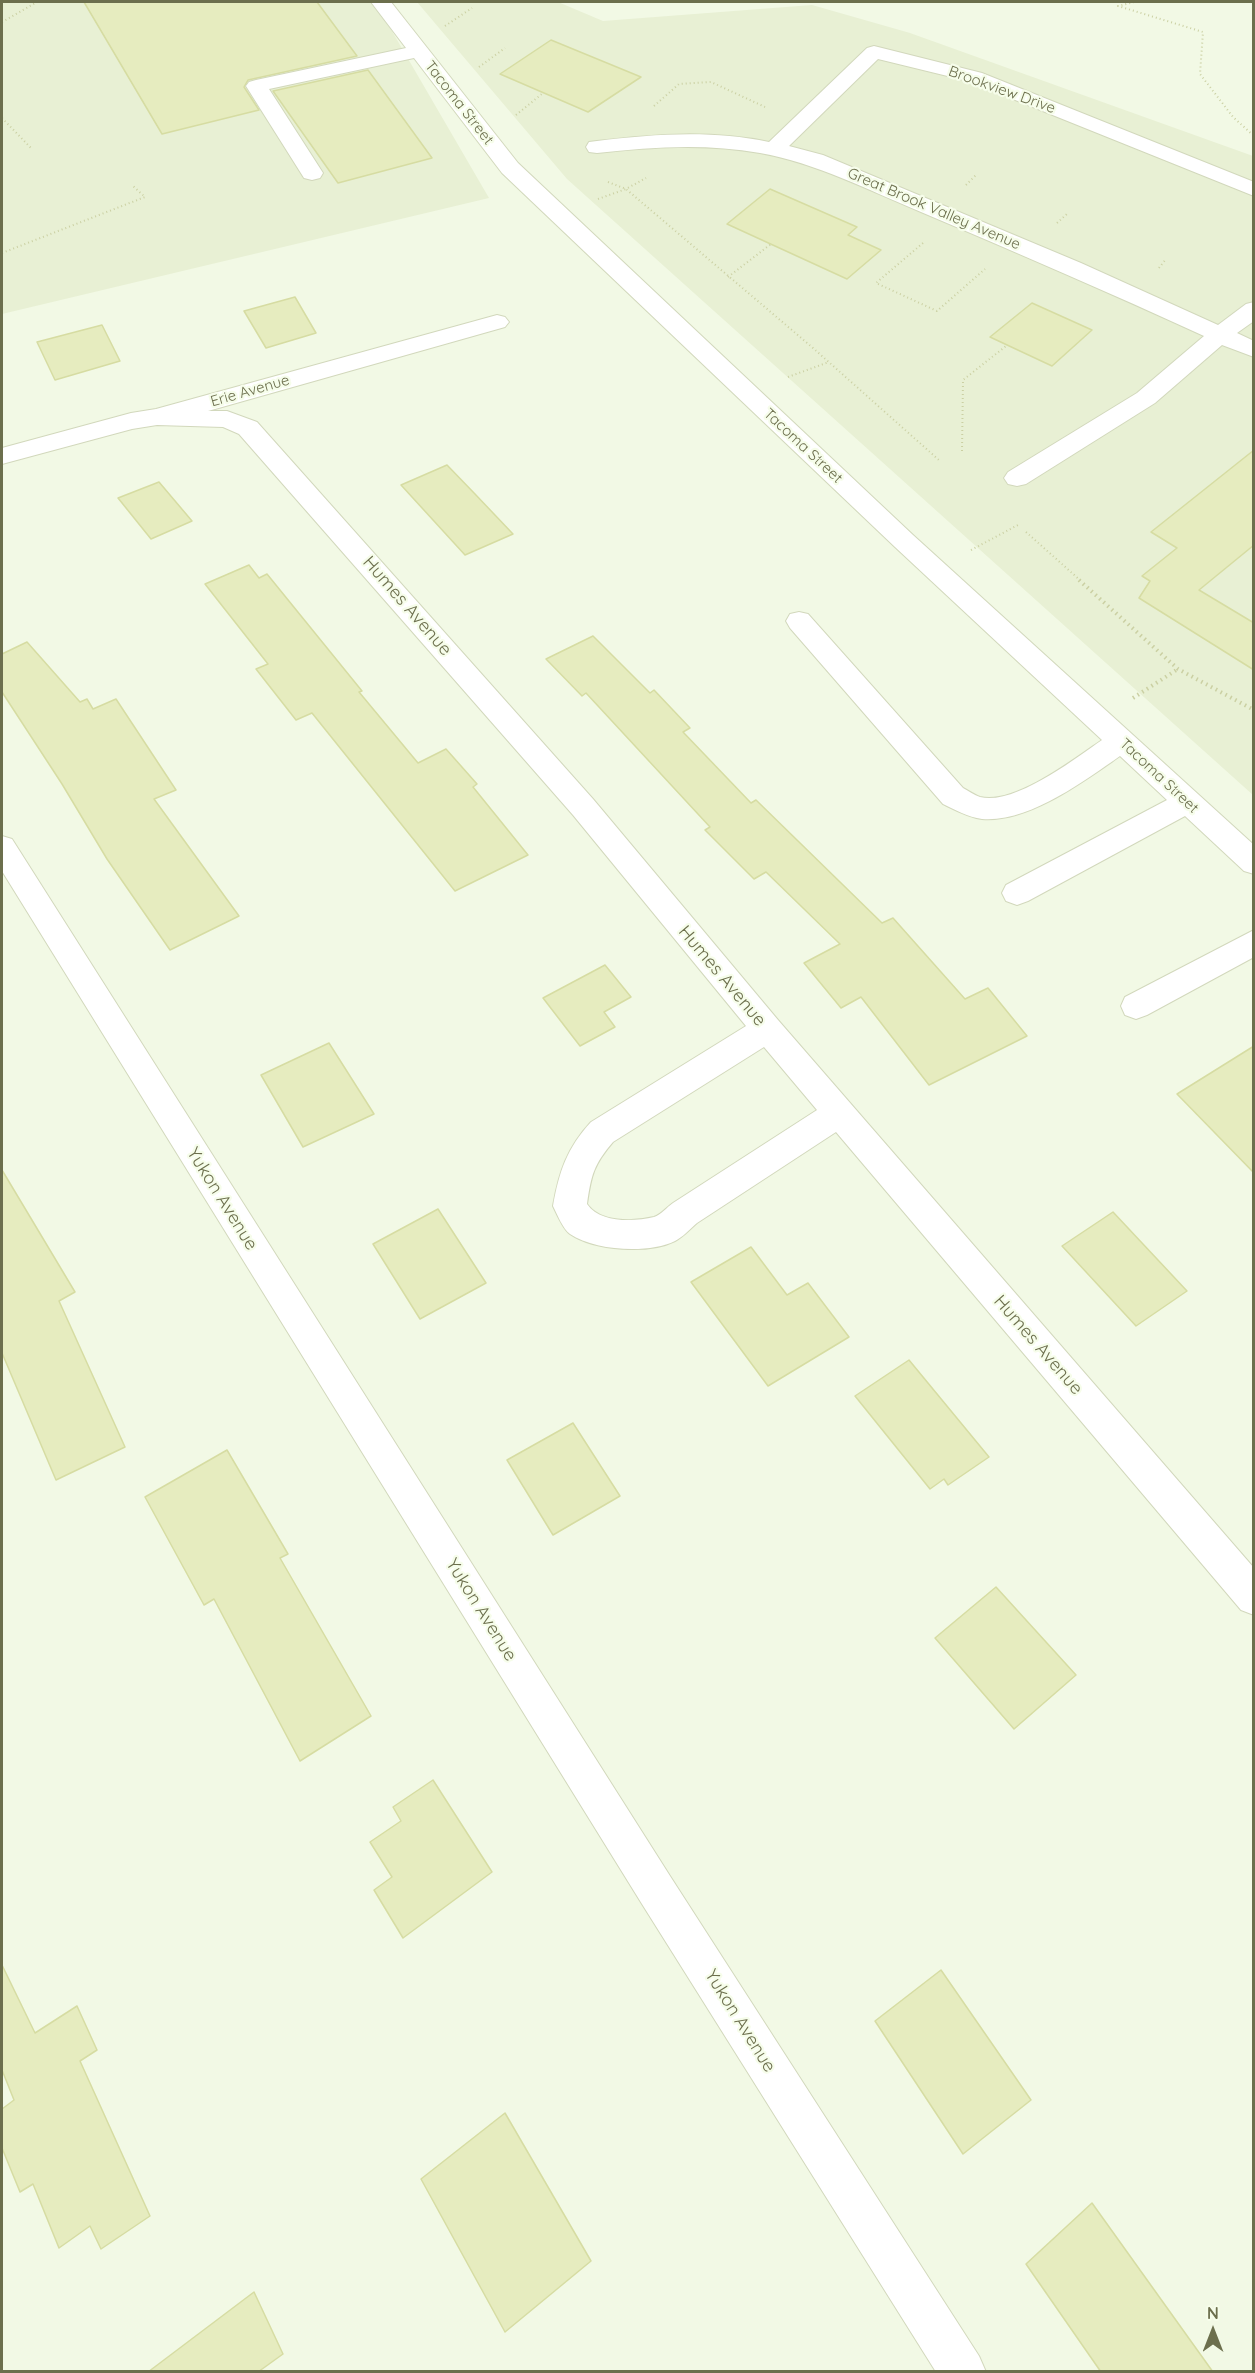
<!DOCTYPE html>
<style>
body{margin:0}
#map{position:relative;width:1255px;height:2373px;overflow:hidden;background:#f2f9e5;font-family:Quicksand,sans-serif}
canvas{display:block}
.frame{position:absolute;inset:0;border:3px solid #6c6f4d;pointer-events:none}
.north{position:absolute;left:1183px;top:2301px;width:60px;height:60px;-webkit-text-stroke:4px #f6fdea;paint-order:stroke;rotate:0deg;font-size:16px;font-weight:700;line-height:24px;text-align:center;color:#6c6f4d}
.north::after{content:'';display:block;margin:auto;width:21px;height:27px;background:#6c6f4d;clip-path:polygon(50% 0,100% 100%,50% 72%,0 100%)}
</style>
<div id="map">
<canvas width="1255" height="2373"></canvas>
<div class="frame"></div>
<div class="north">N</div>
</div>
<script>
const g = document.querySelector('canvas').getContext('2d');
g.lineJoin = 'round';
function fillPath(path, color) { g.fillStyle = color; g.fill(path, 'evenodd'); }
function strokePath(path, color, width, dash) { g.strokeStyle = color; g.lineWidth = width; g.lineCap = dash ? 'butt' : 'round'; g.setLineDash(dash || []); g.stroke(path); }
function drawText(font, color, halo, rows, align = 'center') {
  g.font = font + ' Quicksand,sans-serif'; g.lineWidth = 4.5; g.setLineDash([]); g.textBaseline = 'middle'; g.strokeStyle = halo; g.fillStyle = color; for (const [text, x, y, turn = 0] of rows) {
    g.save(); g.translate(x, y); g.rotate((+turn || 0) * Math.PI / 180); g.textAlign = isNaN(turn) ? turn : align; if (halo) g.strokeText(text, 0, 0); g.fillText(text, 0, 0); g.restore();
  }
}
const residential = new Path2D(`
 M2,2H375L489,198L2,314Z
 M417,2H558L603,21L812,5L910,33L1253,156V795L567,179Z`);
const building = new Path2D(`
 M84,2H317L357,56L248,80L244,87L259,110L162,134Z
 M551,40L641,77L588,112L500,74Z
 M368,70L432,158L338,183L273,91Z
 M770,189L857,227L848,235L881,250L847,279L727,224Z
 M295,297L316,333L266,348L244,311Z
 M1032,303L1092,330L1052,366L990,337Z
 M102,325L120,361L55,380L37,342Z
 M1254,450V545L1199,590L1254,623V670L1139,598L1150,581L1142,576L1177,548L1151,532Z
 M447,465L475,494L513,534L465,555L401,485Z
 M159,482L192,521L151,539L118,498Z
 M249,565L259,578L267,574L362,691L359,692L418,763L446,749L477,784L473,787L528,855L455,891L312,713L296,720L256,669L268,664L205,584Z
 M593,636L650,693L654,690L690,728L683,732L751,803L756,800L882,923L893,918L965,999L988,988L1027,1036L929,1085L861,997L841,1008L804,963L840,944L766,872L754,879L705,830L710,827L586,693L582,696L546,659Z
 M27,642L80,702L87,699L93,709L116,699L176,790L154,799L239,916L170,950L107,859L62,784L2,692V654Z
 M605,965L631,997L604,1012L615,1027L580,1046L543,998Z
 M329,1043L374,1114L303,1147L261,1075Z
 M1254,1046V1173L1177,1094Z
 M2,1170L75,1292L59,1301L125,1447L56,1480L2,1353Z
 M438,1209L486,1283L420,1319L373,1244Z
 M1113,1212L1187,1291L1136,1326L1062,1246Z
 M751,1247L787,1295L808,1283L849,1337L768,1386L691,1282Z
 M909,1360L989,1457L948,1485L944,1479L930,1489L855,1396Z
 M573,1423L620,1496L553,1535L507,1460Z
 M227,1450L288,1554L280,1558L371,1716L300,1761L214,1599L204,1605L145,1497Z
 M996,1587L1076,1675L1014,1729L935,1638Z
 M433,1780L492,1872L403,1938L374,1890L392,1877L370,1842L401,1821L393,1807Z
 M2,1965L35,2033L77,2006L97,2050L80,2061L150,2216L101,2249L90,2226L59,2248L33,2184L20,2192L2,2148V2109L14,2100L2,2070Z
 M941,1970L1031,2100L963,2154L875,2021Z
 M505,2113L591,2261L505,2332L421,2179Z
 M1092,2203L1213,2372H1101L1026,2264Z
 M254,2292L283,2354L258,2372H148Z`);
const pathFar1 = new Path2D(`
 M1134,2L1118,6L1203,32L1200,74L1233,117L1254,136
 M2,22L37,2
 M445,26L472,8
 M479,67L505,48
 M654,106L679,84L711,82L765,107
 M516,115L543,93
 M2,118L31,148
 M608,182L626,189L813,348L940,461
 M966,185L976,175
 M598,199L626,189L646,178
 M1057,223L1068,213
 M923,243L876,283L937,311L985,269
 M2,253L145,197L133,186
 M1159,268L1166,259
 M728,277L771,244
 M788,377L829,362
 M962,451L963,380L1006,346
 M1026,532L1081,581
 M971,550L1018,525`);
const path = new Path2D(`
 M1079,580L1178,669L1254,710
 M1133,698L1178,669`);
const minor = new Path2D(`
 M371,2H391L518,163L913,535L1254,845V874L1244,871L1185,816L1028,901L1017,905L1006,901L1002,893L1006,885L1167,800L1120,756C1084,781 1028,823 982,819C968,817 955,810 943,804L790,628L786,621L790,614L799,612L808,614L963,788C969,791 974,795 980,797C1014,806 1076,758 1102,740L895,547L502,173L414,58L269,89L323,173L320,178L312,180L304,178L246,86L249,82L256,80L406,48Z
 M874,46L982,73L1254,182V196L968,81L878,59L789,146L823,155L1081,263L1218,325L1246,304L1254,302V321L1237,333L1254,341V357L1222,345L1155,403L1026,484L1017,486L1008,484L1004,478L1008,472L1137,393L1204,336C1110,293 1016,252 921,212C868,190 816,163 760,153C705,143 651,147 597,153L589,152L586,147L589,142L597,141C655,134 712,130 769,142L867,48Z
 M497,315L505,317L509,322L505,327L208,411H227L257,422L593,799L778,1020L1254,1568V1615L1241,1610L836,1132L697,1223C690,1229 683,1237 675,1241C649,1254 595,1251 570,1234C563,1229 557,1214 553,1206C559,1172 567,1148 591,1122L746,1026L573,815L239,434L223,427L157,425L132,429L2,464V448L131,413L156,409ZM764,1047L817,1110L673,1203C667,1207 661,1215 654,1217C633,1222 600,1223 587,1204C591,1175 594,1164 613,1142Z
 M2,836L12,839L670,1876L979,2356L986,2372H936L642,1904L2,871Z
 M1254,930V957L1147,1015L1136,1019L1125,1015L1121,1006L1125,997Z`);
const farStreetnames = [
 ["Brookview Drive",1002,90,20],
 ["Tacoma Street",459,103,52],
 ["Great Brook Valley Avenue",934,209,23],
 ["Erie Avenue",250,391,-16],
 ["Tacoma Street",803,446,43],
 ["Tacoma Street",1159,776,43]
];
const streetNames = [
 ["Humes Avenue",407,606,49],
 ["Humes Avenue",722,976,50],
 ["Yukon Avenue",222,1199,58],
 ["Humes Avenue",1038,1345,49],
 ["Yukon Avenue",481,1610,58],
 ["Yukon Avenue",740,2021,58]
];
fillPath(residential, '#e8f0d4');
fillPath(building, '#e6ecbf');
strokePath(building, '#d6dca2', 1.5);
strokePath(minor, '#d2d8bc', 2);
strokePath(pathFar1, '#cbd0a3', 2, [1, 3]);
strokePath(path, '#cbd0a3', 4, [1.5, 4]);
fillPath(minor, '#fff');
drawText('15px', '#6c6f4d', '#f6fdea', farStreetnames);
drawText('18px', '#6c6f4d', '#f6fdea', streetNames);
</script>
